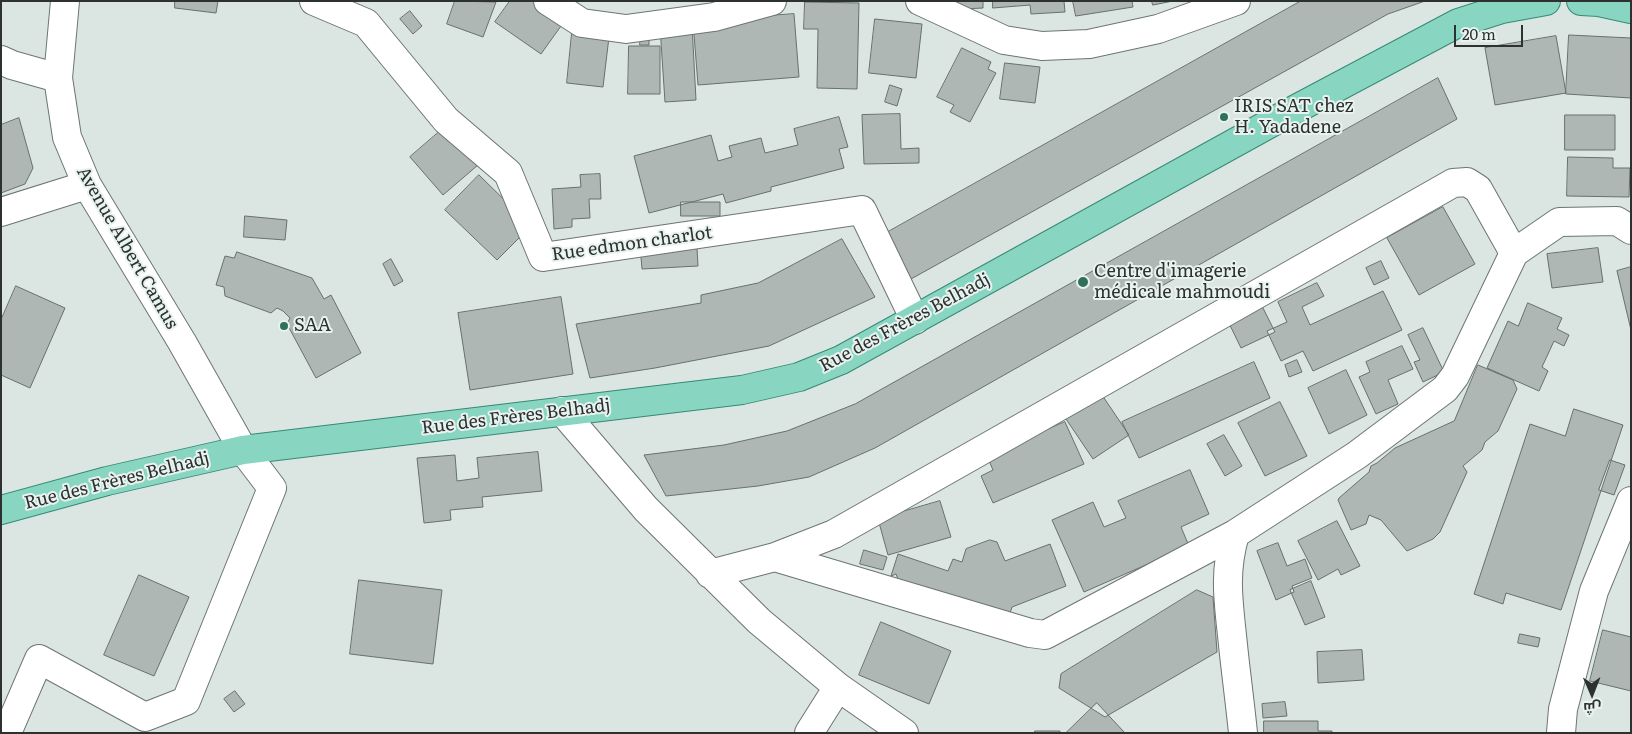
<!DOCTYPE html>
<meta charset="utf-8">
<style>
body{margin:0}
#map{position:relative;width:1632px;height:734px;overflow:hidden;background:#dbe5e1;font-family:Literata,Cairo,serif}
canvas{display:block}
.frame{position:absolute;inset:0;border:2px solid #2d3130;pointer-events:none}
.north{position:absolute;left:1567px;top:669px;width:50px;height:50px;-webkit-text-stroke:4px #e8f2ef;paint-order:stroke;rotate:179deg;font-size:14px;font-weight:700;line-height:20px;text-align:center;color:#2d3130}
.north::after{content:'';display:block;margin:auto;width:18px;height:22px;background:#2d3130;clip-path:polygon(50% 0,100% 100%,50% 72%,0 100%)}
.scale{position:absolute;left:1454px;top:25px;width:69px;height:22px;box-sizing:border-box;border:2px solid #2d3130;border-top:0;padding-left:6px;font-size:15px;line-height:18px;white-space:nowrap;color:#2d3130;-webkit-text-stroke:4px #e8f2ef;paint-order:stroke}
</style>
<div id="map">
<canvas width="1632" height="734"></canvas>
<div class="frame"></div>
<div class="north">ش</div>
<div class="scale">20 m</div>
</div>
<script>
const g = document.querySelector('canvas').getContext('2d');
g.lineJoin = 'round';
function fillPath(path, color) { g.fillStyle = color; g.fill(path, 'evenodd'); }
function strokePath(path, color, width, dash) { g.strokeStyle = color; g.lineWidth = width; g.lineCap = dash ? 'butt' : 'round'; g.setLineDash(dash || []); g.stroke(path); }
function drawText(font, color, halo, rows, align = 'center') {
  g.font = font + ' Literata,serif'; g.lineWidth = 4; g.setLineDash([]); g.textBaseline = 'middle'; g.strokeStyle = halo; g.fillStyle = color; for (const [text, x, y, turn = 0] of rows) {
    g.save(); g.translate(x, y); g.rotate((+turn || 0) * Math.PI / 180); g.textAlign = isNaN(turn) ? turn : align; if (halo) g.strokeText(text, 0, 0); g.fillText(text, 0, 0); g.restore();
  }
}
const building = new Path2D(`
 M175,1H218L216,13L175,8Z
 M455,1L496,2L483,37L447,24Z
 M510,1H541L566,19L541,54L495,22Z
 M941,1H983V8L942,10Z
 M993,1H1064L1065,12L1031,14L1030,5L993,8Z
 M1073,1H1132L1133,7L1076,16Z
 M1152,1H1173L1153,5Z
 M1301,1H1425L1388,14L911,279L888,232Z
 M805,2L859,3L857,89L817,88L818,29H804Z
 M410,11L422,26L413,34L400,19Z
 M794,14L799,77L698,85L693,22Z
 M875,19L922,24L916,78L869,73Z
 M692,25L696,100L665,102L660,27Z
 M641,32H649V45H640Z
 M572,33L609,37L603,87L567,83Z
 M1569,35L1631,38V98L1566,94Z
 M1556,36L1566,93L1495,105L1485,48Z
 M629,46H660V94H628Z
 M962,48L991,62L988,69L996,73L970,122L950,112L954,105L937,97Z
 M1005,63L1040,67L1035,103L1000,99Z
 M1438,78L1457,119L875,448L809,477L758,486L666,496L644,455L724,445L787,431L855,404Z
 M890,85L902,89L897,106L885,102Z
 M900,114L901,149L919,148V163L864,164L862,115Z
 M1565,115H1615V150H1565Z
 M839,117L848,147L839,149L844,168L771,187V191L726,203L723,194L649,213L634,156L711,135L718,161L732,157L729,146L761,138L765,153L798,145L794,129Z
 M19,118L33,168L25,184L1,193V125Z
 M446,126L485,159L443,195L410,157Z
 M1568,157L1613,158V168H1630L1629,197L1567,196Z
 M600,174L601,199H589L590,218L572,219V227L554,229L552,189L581,187L580,175Z
 M479,175L531,226L497,260L445,210Z
 M681,202H720V216H681Z
 M1443,207L1475,264L1419,295L1387,238Z
 M245,216L287,220L285,240L244,237Z
 M696,230L698,266L642,269L639,234Z
 M842,239L875,297L769,346L655,368L590,378L576,324L701,303V295L758,283Z
 M1598,248L1603,282L1552,288L1547,254Z
 M237,252L312,278L324,299L331,295L361,353L316,378L287,324L290,318L283,311L277,308L271,313L225,296L224,287L216,285L225,256L234,258Z
 M391,259L403,281L394,286L383,264Z
 M1381,261L1389,278L1374,285L1366,268Z
 M1631,267V330L1617,271Z
 M1317,283L1324,296L1302,307L1310,325L1383,291L1402,330L1313,371L1303,351L1281,361L1267,331L1287,322L1278,302Z
 M16,286L65,308L30,388L1,375V320Z
 M561,297L573,374L470,390L458,313Z
 M1258,298L1275,332L1241,348L1225,315Z
 M1528,303L1562,318L1557,329L1569,335L1564,346L1554,341L1542,367L1548,371L1539,391L1487,368L1508,321L1518,326Z
 M1423,328L1444,372L1423,382L1414,362L1420,360L1408,335Z
 M1402,346L1413,369L1388,380L1398,404L1376,414L1359,377L1370,372L1366,362Z
 M1297,360L1302,372L1289,377L1285,365Z
 M1254,362L1270,398L1139,458L1122,422Z
 M1478,365L1513,380L1517,389L1498,431L1485,442L1482,450L1463,466L1467,472L1440,532L1433,539L1407,551L1381,520L1369,515L1366,524L1351,530L1338,500L1339,498L1369,472L1371,466L1377,463L1395,448L1454,421Z
 M1346,370L1367,415L1329,434L1308,388Z
 M1100,392L1129,435L1093,459L1064,416Z
 M1280,402L1307,456L1265,476L1238,423Z
 M1574,409L1623,425L1561,610L1506,593L1503,604L1474,594L1530,424L1565,436Z
 M1065,422L1084,464L993,503L981,476L993,470L987,456Z
 M1224,435L1242,466L1225,476L1207,444Z
 M538,452L542,491L482,497L483,507L450,510L451,520L424,523L417,458L455,455L457,481L479,478L477,458Z
 M1610,460L1625,465L1614,495L1599,490Z
 M1190,470L1209,514L1181,527L1189,546L1084,592L1052,520L1093,502L1104,527L1126,518L1118,501Z
 M940,501L951,537L888,555L878,519Z
 M1337,521L1360,566L1341,575L1338,569L1318,580L1298,541Z
 M990,540L997,542L1005,561L1050,544L1066,586L1012,607L1007,622L900,584L896,574L891,576L898,554L948,571L953,559L962,562L966,549Z
 M1278,543L1287,566L1305,559L1312,578L1292,586L1294,592L1276,600L1257,551Z
 M864,550L887,557L883,570L860,564Z
 M139,575L189,597L154,676L104,655Z
 M359,580L442,590L433,664L350,654Z
 M1311,581L1325,617L1305,625L1290,590Z
 M1197,590L1213,597L1217,652L1105,717L1059,688L1061,674Z
 M881,622L951,651L929,704L859,675Z
 M1603,630L1631,637V691L1590,681Z
 M1520,634L1540,638L1538,647L1518,643Z
 M1362,650L1364,680L1318,683L1317,652Z
 M235,691L245,704L234,712L224,699Z
 M1285,702L1287,716L1263,718L1262,704Z
 M1097,703L1125,733H1066Z
 M1264,721H1318V731H1332V733H1264Z
 M1035,731H1060V733H1035Z`);
const minor = new Path2D(`
 M314,1L366,23L446,120L508,173L543,257L862,210L915,320
 M548,1L582,23L626,29L714,17L772,1
 M920,1L1004,40L1042,46L1089,44L1158,29L1236,1
 M1,60L12,65L58,78
 M1,212L87,185
 M562,411L646,509L759,621L838,687L904,733
 M1235,534C1223,575 1229,604 1233,645C1236,674 1240,703 1243,733
 M775,557L1030,633L1045,635L1235,534L1357,455L1445,389L1455,376L1514,253L1559,222L1617,221L1631,230
 M710,574L775,557L834,534L1453,183L1467,182L1478,189L1514,253
 M7,733L39,659L145,717L186,701L272,488L243,450L182,342L87,185L67,137L58,78L65,1
 M809,733L838,687
 M1561,733L1563,709L1594,591L1631,501`);
const major = new Path2D(`
 M1581,1L1599,2L1631,9
 M1,510L107,481L243,450L742,390L799,377L841,360L1296,109L1458,23L1502,9L1546,1`);
const markers = [
 [1224,117,5,"#2f6f5c"],
 [1083,282,6,"#2f6f5c"],
 [284,326,5,"#2f6f5c"]
];
const poiNames = [
 ["IRIS SAT chez",1234,107],
 ["H. Yadadene",1234,128],
 ["Centre d'imagerie",1094,272],
 ["médicale mahmoudi",1094,293],
 ["SAA",294,326]
];
const streetNames = [
 ["Rue edmon charlot",632,244,-8],
 ["Avenue Albert Camus",127,248,60],
 ["Rue des Frères Belhadj",905,323,-28],
 ["Rue des Frères Belhadj",516,417,-7],
 ["Rue des Frères Belhadj",117,481,-14]
];
fillPath(building, '#aeb7b4');
strokePath(building, '#68706d', 1);
strokePath(minor, '#6d7572', 30);
strokePath(major, '#358a74', 30);
strokePath(minor, '#fff', 28);
strokePath(major, '#88d6c2', 28);
for (const [x, y, r, color] of markers) { const dot = new Path2D(); dot.arc(x, y, r, 0, 2 * Math.PI); g.fillStyle = color; g.fill(dot); strokePath(dot, '#e8f2ef', 2); }
drawText('18px', '#2d3130', '#e8f2ef', poiNames, 'left');
drawText('18px', '#2d3130', '#e8f2ef', streetNames);
</script>
